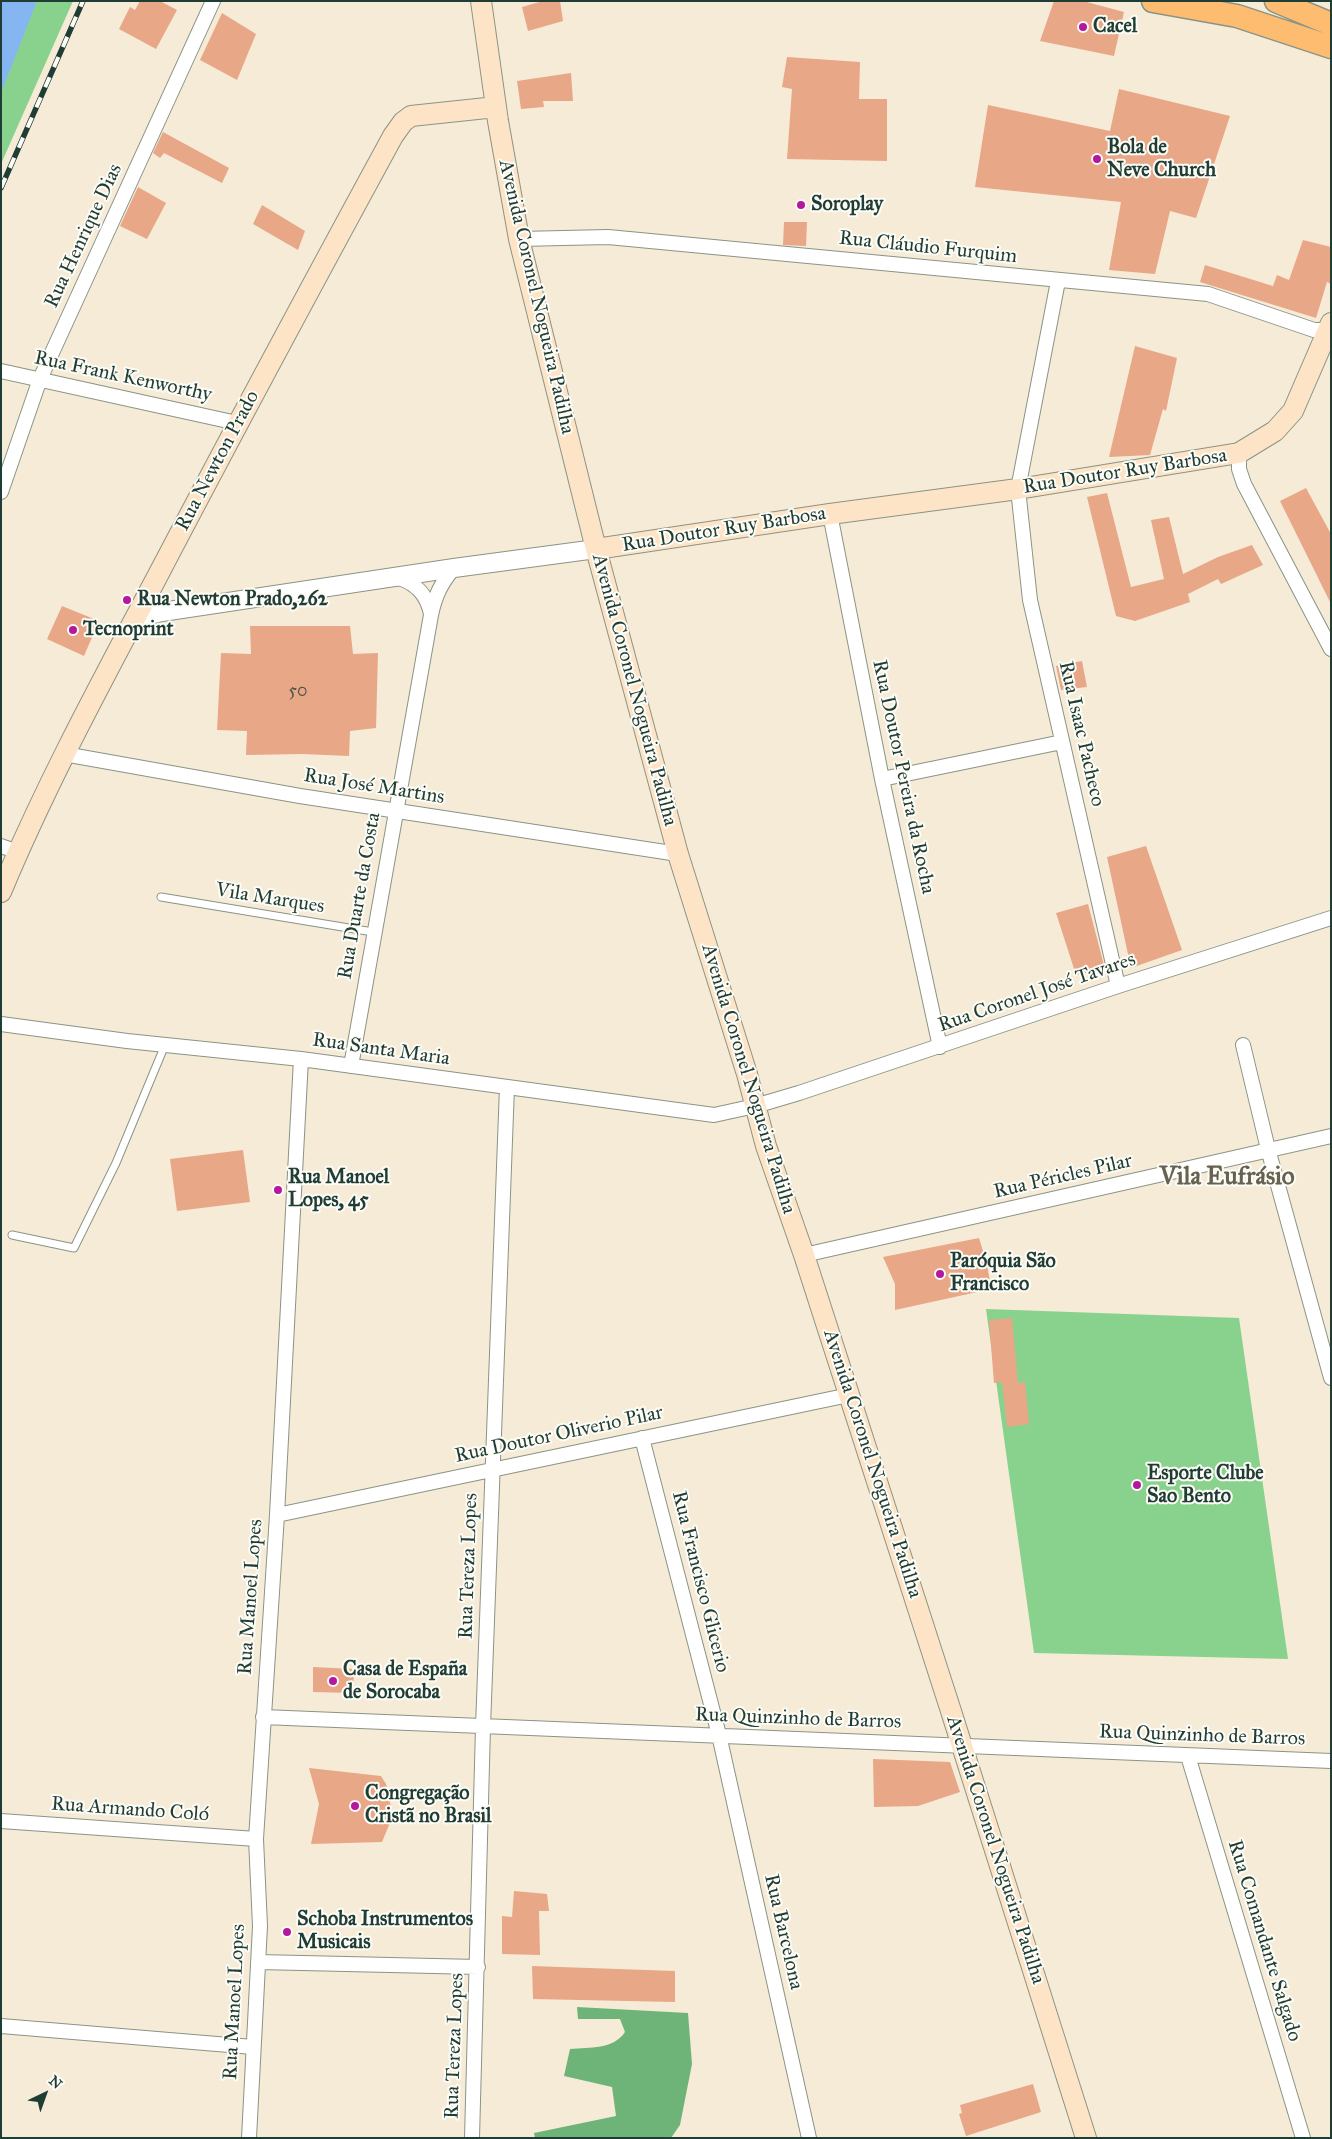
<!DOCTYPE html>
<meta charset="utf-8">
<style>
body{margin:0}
#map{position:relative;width:1332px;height:2139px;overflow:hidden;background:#f6ebd7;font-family:"IM FELL Great Primer",serif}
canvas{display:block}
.frame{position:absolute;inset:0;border:2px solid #1f3d34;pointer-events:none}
.north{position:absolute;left:20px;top:2069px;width:50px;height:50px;-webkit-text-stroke:4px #fdfcf7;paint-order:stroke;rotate:42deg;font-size:14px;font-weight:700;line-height:20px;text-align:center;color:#1f3d34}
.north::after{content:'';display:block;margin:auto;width:18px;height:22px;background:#1f3d34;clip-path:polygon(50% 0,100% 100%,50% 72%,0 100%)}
</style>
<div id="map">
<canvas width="1332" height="2139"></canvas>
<div class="frame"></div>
<div class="north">N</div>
</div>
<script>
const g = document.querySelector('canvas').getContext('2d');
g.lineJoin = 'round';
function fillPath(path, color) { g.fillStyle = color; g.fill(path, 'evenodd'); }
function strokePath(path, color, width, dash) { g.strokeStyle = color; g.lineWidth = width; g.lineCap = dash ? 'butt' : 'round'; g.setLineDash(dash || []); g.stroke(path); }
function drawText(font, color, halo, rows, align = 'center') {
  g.font = font + ' "IM FELL Great Primer",serif'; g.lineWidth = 4; g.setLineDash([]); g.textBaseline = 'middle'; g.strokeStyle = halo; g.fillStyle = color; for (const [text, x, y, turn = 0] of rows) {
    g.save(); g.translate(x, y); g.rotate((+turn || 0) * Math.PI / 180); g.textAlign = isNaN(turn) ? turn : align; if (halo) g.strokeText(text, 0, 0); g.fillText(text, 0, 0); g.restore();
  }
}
const green = new Path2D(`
 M1,1H73L1,164Z
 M986,1309L1239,1318L1288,1659L1034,1653Z`);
const forest = new Path2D(`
 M577,2007L688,2013L692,2064L680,2125L671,2138H535L534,2133L616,2116L612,2087L564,2076L570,2049C590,2047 613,2050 625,2032L620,2019H578Z`);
const water = new Path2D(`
 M1,1H37L1,93Z`);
const building = new Path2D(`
 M140,1H160L177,10L156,49L119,29L130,7L135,10Z
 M543,1H560L563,21L528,31L522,7Z
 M1054,1H1083L1124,12L1114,56L1040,41Z
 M222,13L256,34L237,80L200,60Z
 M787,57L860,62L859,99H887V161L787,159L792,89L782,87Z
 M571,73L573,101H543L544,107L521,109L517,81Z
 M1119,89L1230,116L1196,218L1170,211L1155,274L1109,270L1121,202L975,187L988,105L1110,131Z
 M163,132L229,168L222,183L164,153L160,158L153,153Z
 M138,187L166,203L147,239L120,226Z
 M262,205L305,231L298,250L253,224Z
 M784,222H807L806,246L783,245Z
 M1303,240L1331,247V284L1327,282L1316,318L1200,282L1205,265L1273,286L1277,275L1289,280Z
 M1135,346L1177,358L1166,411L1163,409L1150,455L1109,457Z
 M1306,488L1331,534V604L1280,501Z
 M1107,493L1131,587L1164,579L1151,520L1169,517L1183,574L1218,557L1252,545L1263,565L1221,584L1218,579L1188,594L1190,602L1135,621L1116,616L1087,497Z
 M62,606L99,621L84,656L47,639Z
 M250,626H350L353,654L378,653L376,728L350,731L349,756L302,754L246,755L247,731L217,730L221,653L251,654Z
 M1082,661L1087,687L1061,690L1056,666Z
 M1146,846L1182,950L1131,968L1107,857Z
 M1088,904L1105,969L1076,975L1056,913Z
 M243,1150L250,1202L177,1211L170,1159Z
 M979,1238L987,1264L991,1289L895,1310V1284L883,1257Z
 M1012,1318L1018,1383L1025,1382L1029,1424L1007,1427L1002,1382L994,1383L989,1320Z
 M313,1667L354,1669L353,1693L313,1692Z
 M873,1759L950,1762L960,1792L918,1806L874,1807Z
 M309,1768L381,1776L386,1784L391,1807L389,1825L382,1842L311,1844L319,1804Z
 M514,1891L547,1894L549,1911H539L540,1955L502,1954V1916L512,1917Z
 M532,1966L675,1971V2002L533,1999Z
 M1033,2084L1041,2112L966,2136L959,2114L962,2113L960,2105Z`);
const service = new Path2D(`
 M161,897L373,932
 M12,1235L74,1248L116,1163L165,1045`);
const minor = new Path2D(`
 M519,239L608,237L1208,294L1314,330H1328
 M1058,281L1018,489L1030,600L1118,986
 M1,371L237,423
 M1239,453V469L1244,484L1331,649
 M1,492L40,379L213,1
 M830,514L882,779L940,1047
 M399,578C417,584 427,595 431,614
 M64,754L300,796L678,854
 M882,779L1062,742
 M1,846L18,852
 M1,1024L127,1041L301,1059L714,1115L755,1106L799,1093L1118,986L1331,918
 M1243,1045L1268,1149L1331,1378
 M351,1066L431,615C435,596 441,583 454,568
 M804,1255L1331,1136
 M642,1438L719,1735L809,2138
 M277,1515L849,1395
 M263,1717L1331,1761
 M1188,1756L1303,2138
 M1,1821L256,1839
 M258,1962L478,1967
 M1,2026L253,2047
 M249,2138L260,1926L256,1839L277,1515L301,1059
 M472,2138L483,1727L507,1087`);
const tertiary = new Path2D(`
 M133,621L141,617L162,612L454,568L596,549`);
const secondary = new Path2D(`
 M481,1L498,121L519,239L596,549L678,854L747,1074L766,1146L804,1255L950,1708L1086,2138
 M596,549L830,514L1018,489L1239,453L1275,431L1293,411L1331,323
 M1,892C46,784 102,681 157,577C234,430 313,283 393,136L403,122L411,116L496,107`);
const primary = new Path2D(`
 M1153,1L1237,16L1331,47
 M1276,1L1331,24`);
const rail = new Path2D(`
 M1,188L83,1`);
const markers = [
 [1083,27,5,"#b5179e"],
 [1097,159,5,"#b5179e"],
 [801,205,5,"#b5179e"],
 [127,600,5,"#b5179e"],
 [73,630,5,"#b5179e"],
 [278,1190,5,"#b5179e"],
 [940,1274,5,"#b5179e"],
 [1137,1485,5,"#b5179e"],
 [333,1681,5,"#b5179e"],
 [355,1806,5,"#b5179e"],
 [287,1932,5,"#b5179e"]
];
const numberNames = [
 ["50",298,692]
];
const poiNames = [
 ["Cacel",1093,27],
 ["Bola de",1107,148],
 ["Neve Church",1107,171],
 ["Soroplay",811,205],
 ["Rua Newton Prado,262",137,600],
 ["Tecnoprint",83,630],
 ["Rua Manoel",288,1178],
 ["Lopes, 45",288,1201],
 ["Paróquia São",950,1262],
 ["Francisco",950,1285],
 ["Esporte Clube",1147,1474],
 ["Sao Bento",1147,1497],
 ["Casa de España",343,1670],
 ["de Sorocaba",343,1693],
 ["Congregação",365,1794],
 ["Cristã no Brasil",365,1817],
 ["Schoba Instrumentos",297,1920],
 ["Musicais",297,1943]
];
const streetNames = [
 ["Rua Henrique Dias",84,236,-65],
 ["Rua Cláudio Furquim",928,248,6],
 ["Avenida Coronel Nogueira Padilha",536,297,77],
 ["Rua Frank Kenworthy",123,377,12],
 ["Rua Newton Prado",218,461,-62],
 ["Rua Doutor Ruy Barbosa",1125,472,-9],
 ["Rua Doutor Ruy Barbosa",724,530,-9],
 ["Avenida Coronel Nogueira Padilha",634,690,75],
 ["Rua Isaac Pacheco",1081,734,77],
 ["Rua Doutor Pereira da Rocha",903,777,78],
 ["Rua José Martins",374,787,9],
 ["Rua Duarte da Costa",360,896,-80],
 ["Vila Marques",270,899,9],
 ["Rua Coronel José Tavares",1037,993,-19],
 ["Rua Santa Maria",381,1050,8],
 ["Avenida Coronel Nogueira Padilha",748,1079,73],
 ["Rua Péricles Pilar",1063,1177,-13],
 ["Rua Doutor Oliverio Pilar",559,1435,-12],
 ["Avenida Coronel Nogueira Padilha",872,1464,72],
 ["Rua Tereza Lopes",469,1566,-88],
 ["Rua Francisco Glicerio",700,1582,76],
 ["Rua Manoel Lopes",251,1597,-86],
 ["Rua Quinzinho de Barros",798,1719,2],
 ["Rua Quinzinho de Barros",1202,1736,2],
 ["Rua Armando Coló",130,1810,4],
 ["Avenida Coronel Nogueira Padilha",995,1850,72],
 ["Rua Barcelona",783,1932,77],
 ["Rua Comandante Salgado",1264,1941,73],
 ["Rua Manoel Lopes",235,2002,-87],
 ["Rua Tereza Lopes",455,2046,-88]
];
const districtNames = [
 ["Vila Eufrásio",1227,1178]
];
fillPath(green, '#88d28e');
fillPath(forest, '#6eb479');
fillPath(water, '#86b6f2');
fillPath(building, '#e8a787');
strokePath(service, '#8a9486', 9);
strokePath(minor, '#8a9486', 16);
strokePath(tertiary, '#8a9486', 20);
strokePath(secondary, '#8a9486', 22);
strokePath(primary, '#8a9486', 25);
strokePath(service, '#fff', 7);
strokePath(minor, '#fff', 14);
strokePath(tertiary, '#fff', 18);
strokePath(secondary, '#fee4c6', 20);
strokePath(primary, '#fdbc70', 22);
strokePath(rail, '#1f3d34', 5.5);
strokePath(rail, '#fdfcf7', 4, [11]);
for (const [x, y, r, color] of markers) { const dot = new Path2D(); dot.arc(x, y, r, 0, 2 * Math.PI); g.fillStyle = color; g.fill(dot); strokePath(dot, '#fdfcf7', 2); }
drawText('18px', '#515849', null, numberNames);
drawText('bold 20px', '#1f3d34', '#fdfcf7', poiNames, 'left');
drawText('20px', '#1f3d34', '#fdfcf7', streetNames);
drawText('bold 25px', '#656251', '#fdfcf7', districtNames);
</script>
